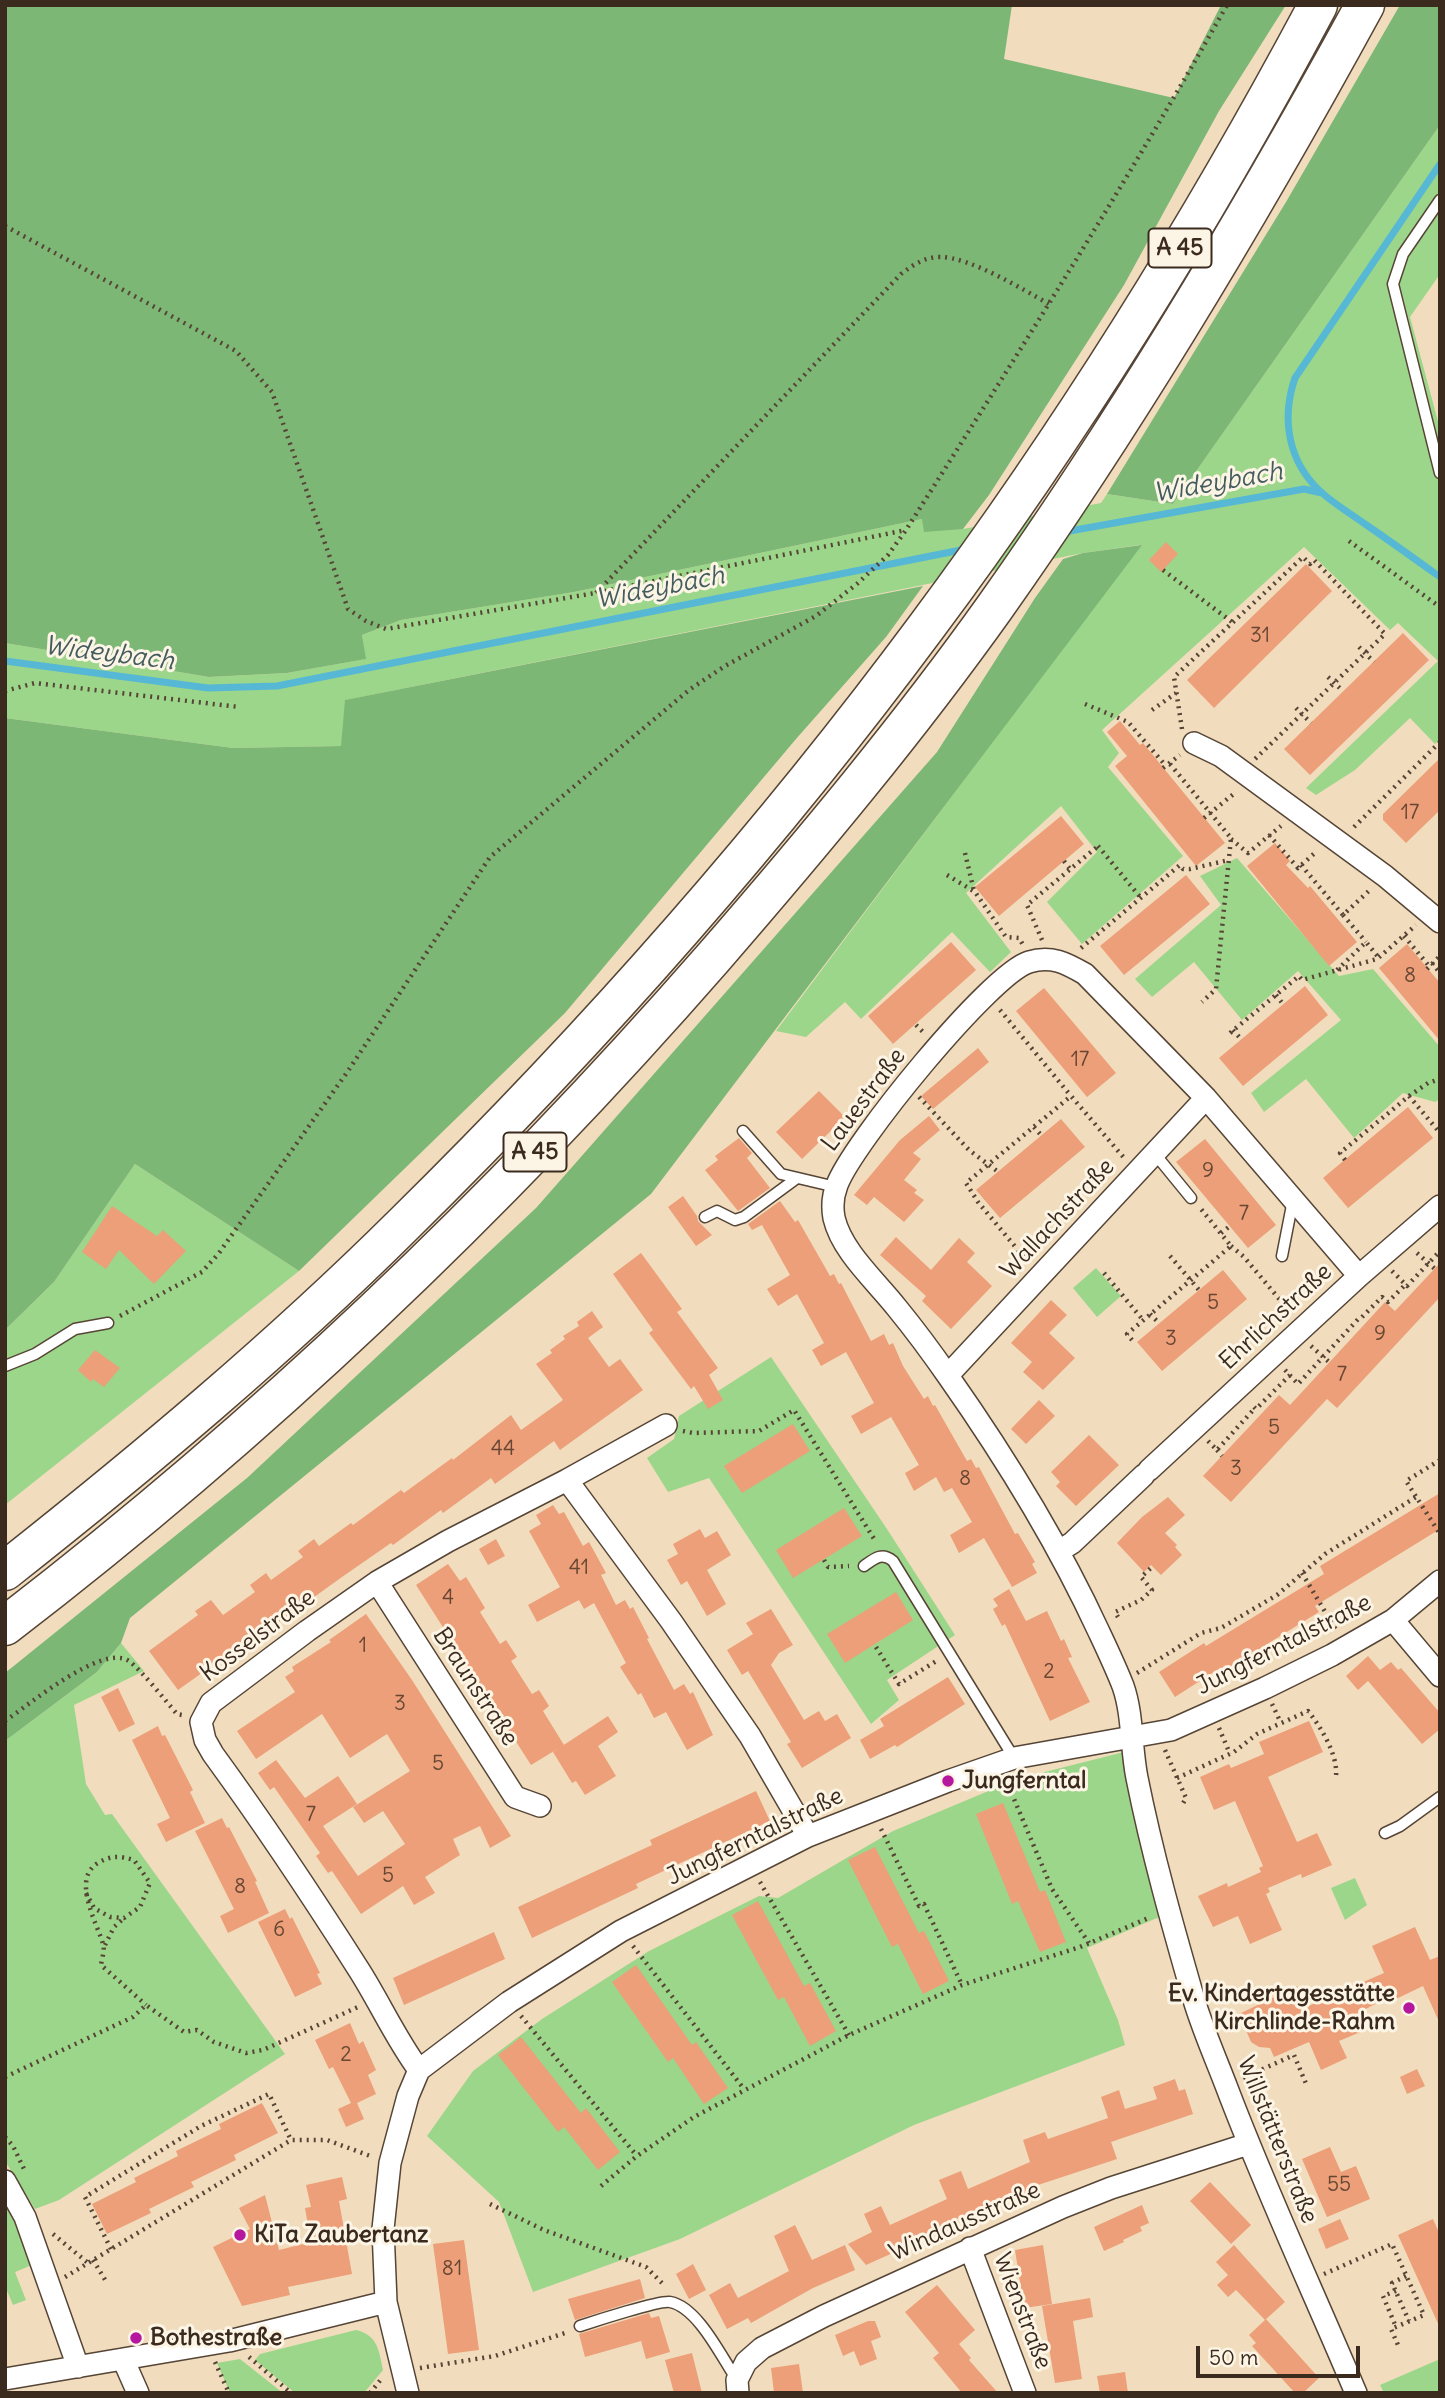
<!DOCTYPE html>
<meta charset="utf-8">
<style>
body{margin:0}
#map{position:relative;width:1445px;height:2398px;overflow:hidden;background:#f1ddbd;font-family:Delius,sans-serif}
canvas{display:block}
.frame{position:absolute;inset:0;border:7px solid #3b2a1e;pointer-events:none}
.scale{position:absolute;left:1196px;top:2346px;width:164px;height:32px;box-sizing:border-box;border:4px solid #3b2a1e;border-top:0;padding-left:9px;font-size:21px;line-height:24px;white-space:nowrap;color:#3b2a1e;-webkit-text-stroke:5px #fcf5e5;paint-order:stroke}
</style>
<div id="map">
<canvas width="1445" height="2398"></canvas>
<div class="frame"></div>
<div class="scale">50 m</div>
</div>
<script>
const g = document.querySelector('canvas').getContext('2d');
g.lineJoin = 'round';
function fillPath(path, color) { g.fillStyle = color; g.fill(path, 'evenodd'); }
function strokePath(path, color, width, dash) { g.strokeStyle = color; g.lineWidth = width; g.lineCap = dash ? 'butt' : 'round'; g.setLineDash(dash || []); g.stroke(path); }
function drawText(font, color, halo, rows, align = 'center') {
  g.font = font + ' Delius,sans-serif'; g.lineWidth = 6; g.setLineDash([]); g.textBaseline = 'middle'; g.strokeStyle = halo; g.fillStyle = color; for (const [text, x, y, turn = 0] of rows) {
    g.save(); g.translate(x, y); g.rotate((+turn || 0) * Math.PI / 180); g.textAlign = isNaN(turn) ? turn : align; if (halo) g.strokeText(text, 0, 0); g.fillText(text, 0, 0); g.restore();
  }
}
const green = new Path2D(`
 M1440,125V274L1410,317L1440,429V739L1435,744L1410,718L1355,770L1316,795L1306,788L1438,661L1398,623L1390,630L1304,547L1102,730L1119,753L1108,767L1183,856L1082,944L1047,902L1097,852L1061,806L966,893L1011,952L990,972L952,932L861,1019L845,1002L806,1037L776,1031L1140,545L1083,553L346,700L342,746L233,748L5,718V643L209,677L287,673L365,659L362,635L401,620L574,592L922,519L963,529L1101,503L1107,494L1173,504Z
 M1237,858L1339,976L1373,969L1440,1047V1099L1435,1102L1403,1093L1354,1138L1306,1079L1264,1112L1251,1093L1341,1020L1298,971L1242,1020L1194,962L1152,997L1135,979L1221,905L1200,876Z
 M135,1164L299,1271L5,1505V1330L54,1282Z
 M1096,1268L1121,1296L1097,1317L1073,1288Z
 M771,1357L887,1529L955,1635L887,1680L899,1700L871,1724L709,1478L668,1492L647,1458L674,1439L679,1416Z
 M121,1643L144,1671L74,1705L86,1784L105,1815L112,1814L285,2054L59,2200L35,2209L5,2161V1741L97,1672Z
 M1124,1752L1164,1915L1087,1948L1118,2020L1125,2045L914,2125L680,2239L533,2292L499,2202L427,2136L473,2071L542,2019L649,1951L759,1896L778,1898L893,1831L1017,1779Z
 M1355,1878L1367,1905L1345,1920L1331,1888Z
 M5,2190L32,2265L15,2272L26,2300L13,2305L5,2286Z
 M356,2330C378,2335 379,2351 383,2370L364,2393H295L255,2360L260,2354Z
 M240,2359L283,2393H230L217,2363Z
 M1440,2359V2393H1384L1380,2385Z`);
const forest = new Path2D(`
 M5,5H1012L1004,59L1174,98L1221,5H1286L1219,111L1124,285L989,495L963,529L924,532L922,519L574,592L401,620L362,635L366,659L287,673L209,677L5,643Z
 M1400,5H1440V125L1173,504L1107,494L1286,202Z
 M1142,545L651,1194L130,1618L121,1643L97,1672L5,1741V1673L247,1478L536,1208L937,752L1035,598L1063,559L1083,553Z
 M923,586L886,637L796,739L565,1013L299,1271L135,1164L54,1282L5,1330V718L233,748L341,746L345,700Z`);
const stream = new Path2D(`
 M1440,164L1295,378C1281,419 1288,462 1321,492C1334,504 1350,513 1365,524C1390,541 1415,559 1440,577
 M1064,532L1304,489L1322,493
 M5,661L208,688L277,686L966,549`);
const building = new Path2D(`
 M1166,542L1178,554L1161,572L1149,560Z
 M1306,564L1332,591L1214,708L1187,680Z
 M1403,633L1429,660L1310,775L1284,749Z
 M1120,721L1140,745L1143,743L1225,843L1196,866L1115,766L1127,756L1107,732Z
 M1440,758V810L1406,843L1383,820V814Z
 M1061,816L1084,844L999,916L975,887Z
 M1275,843L1290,861L1286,865L1308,888L1310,886L1357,942L1329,966L1247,866Z
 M1186,875L1210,904L1124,975L1100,946Z
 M951,942L976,970L893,1044L868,1016Z
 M1407,944L1440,983V1041L1379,968Z
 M1305,986L1328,1015L1243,1086L1219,1058Z
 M1044,988L1116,1073L1087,1097L1016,1011Z
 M978,1048L989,1062L933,1109L921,1096Z
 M819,1091L845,1117L802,1159L776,1132Z
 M1408,1107L1433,1138L1348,1208L1323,1178Z
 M929,1116L940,1130L913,1153L921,1159L904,1180L917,1190L914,1193L924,1200L904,1222L874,1197L867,1205L854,1195L900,1140Z
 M1061,1119L1085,1147L1000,1218L976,1190Z
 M739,1138L752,1153L747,1158L770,1188L738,1211L705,1170L718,1160L715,1156Z
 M1205,1139L1276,1225L1248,1248L1176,1162Z
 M683,1196L697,1216L698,1221L712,1235L696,1246L668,1207Z
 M780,1201L795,1222L798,1220L830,1276L834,1274L839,1284L841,1283L871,1341L884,1334L889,1345L893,1343L903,1366L924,1399L928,1396L933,1406L935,1405L967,1461L971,1459L976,1468L979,1467L1015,1534L1018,1533L1035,1562L1032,1564L1037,1573L1012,1587L984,1538L959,1553L950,1535L972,1522L952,1488L944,1492L936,1477L914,1491L905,1473L919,1465L891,1417L861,1434L851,1416L874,1403L846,1352L821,1366L812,1350L824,1343L797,1294L778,1306L767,1289L790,1275L762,1225L752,1230L748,1224Z
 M112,1206L157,1236L163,1230L186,1251L154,1284L119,1250L106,1269L82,1252Z
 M896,1237L931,1270L959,1238L975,1253L967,1262L992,1286L951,1329L922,1301L926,1296L880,1255Z
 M641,1253L682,1309L677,1312L718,1368L709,1375L723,1400L708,1409L694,1386L691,1389L649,1333L653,1330L613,1274Z
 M1440,1263V1297L1337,1408L1327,1399L1231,1502L1203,1476L1279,1395L1290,1405L1385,1302L1395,1311Z
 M1223,1270L1247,1299L1162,1371L1137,1342Z
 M1051,1300L1067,1315L1049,1333L1075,1358L1043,1390L1023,1372L1032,1362L1011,1343Z
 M592,1311L603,1327L588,1338L609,1367L620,1359L643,1390L560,1450L554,1441L495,1484L491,1478L443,1513L441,1510L393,1545L391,1543L342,1577L246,1646L244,1643L178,1690L149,1651L198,1615L195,1611L211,1600L223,1615L255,1592L250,1585L266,1573L271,1580L303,1557L298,1551L314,1539L319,1546L351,1523L353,1525L401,1490L404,1493L452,1458L453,1460L511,1415L521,1430L563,1400L536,1364L552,1353L550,1350L565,1339L563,1336L579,1326L577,1322Z
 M95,1350L120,1368L104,1387L93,1379L91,1382L78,1370Z
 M1039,1400L1055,1416L1026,1444L1011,1429Z
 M793,1424L810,1451L742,1493L724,1466Z
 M1089,1435L1119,1465L1076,1506L1056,1486L1060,1482L1051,1472Z
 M1440,1493V1529L1315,1606L1319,1612L1222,1672L1220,1668L1175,1697L1159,1672L1204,1643L1206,1646L1324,1574L1320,1566Z
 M1168,1497L1185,1515L1165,1533L1177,1545L1175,1547L1182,1555L1161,1575L1151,1565L1144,1572L1117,1543L1142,1517Z
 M553,1505L559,1514L564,1512L583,1546L589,1542L606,1573L601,1575L616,1605L625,1600L630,1609L633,1607L649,1638L647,1639L674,1690L684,1684L690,1694L693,1692L713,1735L687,1750L666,1712L654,1718L641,1693L638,1695L620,1667L626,1663L594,1603L584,1609L579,1600L537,1622L528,1605L560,1587L529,1531L541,1524L536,1515Z
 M844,1508L862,1536L793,1578L776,1550Z
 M700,1529L705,1538L717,1531L731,1555L707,1570L726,1604L707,1616L687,1581L681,1585L667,1560L678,1554L673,1544Z
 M496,1539L505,1556L488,1565L479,1549Z
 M448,1564L460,1581L466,1577L485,1608L480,1612L500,1644L506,1640L517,1657L511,1661L532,1694L539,1690L549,1706L543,1711L564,1745L531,1765L416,1585Z
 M1009,1589L1026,1621L1047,1611L1061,1641L1064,1639L1072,1657L1068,1658L1090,1702L1050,1721L1005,1624L1002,1626L993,1609L998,1606L993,1599Z
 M896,1592L913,1620L845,1663L827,1634Z
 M771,1609L793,1645L779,1653L771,1665L804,1720L819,1711L825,1721L837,1714L851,1738L802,1768L787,1744L791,1742L748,1671L742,1675L727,1650L753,1634L746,1623Z
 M366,1614L412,1680L511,1836L490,1848L480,1826L453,1839L460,1855L425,1877L435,1893L414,1905L403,1886L361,1914L332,1871L328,1873L316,1856L320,1853L274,1787L270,1790L258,1773L276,1760L305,1798L338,1776L357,1804L323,1826L358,1876L405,1844L383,1811L364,1823L353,1807L410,1771L387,1734L350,1758L322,1714L256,1759L237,1731L295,1692L285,1677L294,1671L292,1667L331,1642L329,1640Z
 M1368,1656L1380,1670L1391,1662L1398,1670L1401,1668L1440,1713V1729L1422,1744L1368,1681L1358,1690L1346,1676Z
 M948,1677L965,1704L897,1747L895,1745L870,1759L860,1740L884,1726L880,1719Z
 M118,1688L135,1724L119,1732L101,1697Z
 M608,1716L618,1732L598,1746L616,1776L585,1795L576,1781L572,1783L553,1752Z
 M1309,1721L1323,1752L1268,1777L1297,1842L1317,1833L1332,1865L1302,1878L1301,1874L1268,1888L1270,1892L1266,1894L1282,1930L1250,1944L1238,1916L1213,1927L1198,1896L1227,1883L1228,1887L1261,1872L1259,1868L1263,1866L1235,1801L1214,1810L1200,1777L1229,1764L1231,1768L1264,1754L1259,1742Z
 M158,1726L162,1736L165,1735L193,1790L190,1792L205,1823L166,1842L157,1824L170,1818L132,1740Z
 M756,1791L770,1821L636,1884L638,1888L532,1938L518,1907L652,1845L650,1840Z
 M1003,1803L1040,1892L1045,1890L1066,1942L1040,1952L1018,1901L1012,1904L976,1814Z
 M222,1818L227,1828L229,1827L257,1881L255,1882L269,1913L228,1933L220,1916L234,1909L195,1831Z
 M875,1847L919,1933L924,1931L949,1981L923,1994L898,1944L892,1947L848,1860Z
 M758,1901L804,1986L810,1983L836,2031L810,2046L784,1997L778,2000L732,1915Z
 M285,1909L290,1919L292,1917L320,1973L317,1974L322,1984L295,1997L258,1922Z
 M1415,1927L1430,1960L1440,1956V2024L1423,1986L1396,1999L1394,1994L1362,2011L1370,2028L1339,2041L1347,2058L1321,2070L1309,2042L1274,2057L1270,2048L1259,2047L1251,2042L1239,2014L1297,1986L1306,2007L1384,1973L1372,1946Z
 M494,1932L505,1959L404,2005L393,1978Z
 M636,1965L692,2045L696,2042L728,2088L704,2104L673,2058L668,2062L612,1982Z
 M350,2023L359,2044L363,2041L376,2070L368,2075L376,2094L357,2103L364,2119L346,2127L338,2109L351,2103L333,2067L329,2069L315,2040Z
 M521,2037L581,2113L586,2108L620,2152L598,2170L564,2127L558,2132L498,2055Z
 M1417,2069L1425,2086L1407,2094L1400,2077Z
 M1175,2079L1179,2091L1185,2089L1193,2114L1111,2142L1117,2159L1035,2186L1037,2188L866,2265L848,2244L872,2232L864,2214L881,2206L890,2225L947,2199L939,2180L961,2171L968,2189L1030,2162L1023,2140L1045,2132L1048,2139L1108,2118L1101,2097L1119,2090L1125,2109L1157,2099L1153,2087Z
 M262,2103L278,2133L234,2155L236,2160L191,2182L194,2187L149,2209L151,2213L107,2234L92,2204L136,2182L134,2178L178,2156L176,2151L221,2129L219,2124Z
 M1330,2147L1341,2172L1356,2166L1370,2199L1327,2217L1302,2159Z
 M342,2177L347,2199L339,2201L352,2274L288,2287L290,2295L242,2306L213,2247L250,2229L239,2208L265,2195L279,2250L311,2242L305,2208L311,2207L306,2185Z
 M1210,2182L1251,2225L1231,2244L1190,2201Z
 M1142,2205L1149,2223L1140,2227L1142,2231L1123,2240L1124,2242L1104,2251L1094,2227Z
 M1340,2219L1349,2239L1326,2249L1318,2229Z
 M1433,2219L1440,2235V2328L1398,2235Z
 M795,2225L812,2260L845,2245L855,2270L813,2288L751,2323L748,2318L727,2329L709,2295L730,2283L738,2298L789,2271L774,2236Z
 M464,2240L479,2350L448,2354L433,2244Z
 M1043,2245L1052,2304L1024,2308L1015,2250Z
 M1234,2245L1285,2302L1265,2320L1236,2290L1228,2297L1217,2285L1228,2275L1216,2262Z
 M693,2264L706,2290L689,2299L676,2274Z
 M640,2279L645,2298L575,2320L568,2299Z
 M937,2285L975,2330L959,2344L971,2358L969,2360L998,2393H962L933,2358L939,2353L905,2312Z
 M1090,2298L1093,2317L1073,2321L1082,2379L1055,2383L1042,2306Z
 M649,2313L651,2318L659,2316L670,2352L646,2359L641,2341L585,2357L579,2334Z
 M1266,2319L1319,2378L1303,2393H1295L1252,2346L1256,2343L1249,2335Z
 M868,2321H875L881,2337L871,2341L877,2359L860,2366L854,2351L843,2356L835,2335Z
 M692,2353L702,2393H674L665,2360Z
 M799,2364L803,2393H774L771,2368Z
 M1125,2372L1128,2393H1100L1097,2376Z`);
const path = new Path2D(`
 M5,226L236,351L272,392L348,609L366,621L386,629L595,593L906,530
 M1349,541L1440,607
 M1163,570L1232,622
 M596,593L901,274C913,265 924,257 940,257C970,257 1022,289 1049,304
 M1359,647L1374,662
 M1328,677L1343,691
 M5,691L35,683L239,707
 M1085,704L1128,722L1166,766
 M1296,708L1311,723
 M1152,710L1176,693
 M1182,729L1174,677L1303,557L1310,564L1314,560L1385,634L1255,759
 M1170,764L1231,838L1216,989L1202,1002
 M1163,768L1180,755
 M1204,818L1236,792
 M1354,827L1440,742
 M1269,835L1298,868L1317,851
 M1231,839L1248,853L1281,826
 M1098,846L1141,898
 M965,853L974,891
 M1064,861L1070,869
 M1301,865L1343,915L1372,888
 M947,875L975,892L1006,937L1019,938L1023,945
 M1343,915L1366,942
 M1404,936L1429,966
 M1042,940L1027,905L1097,847
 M1081,948L1180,865L1183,869H1190L1229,860
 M1432,963L1440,973
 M1427,969L1440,956
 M1337,970L1366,942L1379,958
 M1276,995L1283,1004
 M1000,1010L1071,1096
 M916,1025L924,1033
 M1233,1030L1241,1039
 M1230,1033L1299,976L1302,980L1377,959L1416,925
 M1409,1096L1428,1083L1440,1079
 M919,1097L969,1150L997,1171
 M1034,1127L1040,1134
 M1345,1160L1340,1153L1409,1096L1440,1133
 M1221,1233L1230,1226
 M1231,1246L1244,1257L1291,1313
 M1417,1253L1435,1269
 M1170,1256L1199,1290
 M1028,1262L978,1202L966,1183L1071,1096L1125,1159
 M1392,1271L1407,1286L1440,1251
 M1104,1273L1143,1320
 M1150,1314L1159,1323
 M120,1316L202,1272L219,1253L348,1071L490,857L689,690L725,666L816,616L858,583L888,555L906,530C1016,357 1126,184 1227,5
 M1362,1317L1382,1297L1388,1302L1406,1284
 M1132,1340L1127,1334L1231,1246L1201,1209
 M1311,1346L1329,1362
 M1285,1370L1298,1384L1361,1316
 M1254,1407L1256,1409L1290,1375
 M683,1431L693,1433L759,1431L794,1410L876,1542
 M1208,1441L1217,1450L1255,1408
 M1217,1450L1222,1456
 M1440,1460L1406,1481L1440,1534
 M824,1560L828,1567L849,1566
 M1302,1573L1336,1630
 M1118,1617L1115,1612L1141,1600L1152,1590L1141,1577L1152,1567
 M876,1647L899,1684L938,1660
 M1137,1673L1201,1633L1221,1628L1277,1595L1325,1554L1416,1497
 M1272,1704L1281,1723
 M5,1721C29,1705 102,1643 129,1661C142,1671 165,1700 177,1714L182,1715
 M1219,1728L1230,1754
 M1165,1750L1186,1798L1181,1807
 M1177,1778L1234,1752L1257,1734L1308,1711C1321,1727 1338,1755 1336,1776
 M1006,1780L1052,1889L1089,1943
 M881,1829L919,1906L924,1904L962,1985
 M760,1882L849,2035
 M86,1893L94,1908L110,1917L124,1918L140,1907L150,1883L134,1860C120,1856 111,1855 98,1863C71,1879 97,1923 103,1944C105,1950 102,1958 101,1965L146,2005
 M105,1945L114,1927L123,1919
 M633,1946L744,2089
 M521,2016L637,2156
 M5,2077L133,2017L146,2005L184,2032L197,2030L214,2042L246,2053L263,2050L358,2007
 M1243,2078L1294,2055L1307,2086
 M5,2137L13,2146L24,2169
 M601,2186L637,2156L694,2117L849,2035L962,1985L1080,1947L1151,1917
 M490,2204L544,2230L646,2267L665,2286
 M53,2234L88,2263
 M111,2249L85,2197L201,2126L269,2094L291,2140
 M93,2260L107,2283
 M1324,2274L1392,2244L1424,2315L1391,2329L1398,2345
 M1406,2276L1392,2283L1409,2321
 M65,2277L291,2140H327L373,2157
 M1396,2291L1383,2296L1396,2327
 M249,2357L291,2393
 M215,2362L229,2393
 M420,2368L495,2356L568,2332
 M370,2393L383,2377`);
const service = new Path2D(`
 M1440,200L1403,254L1393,284L1440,473
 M743,1131L781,1174L836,1187
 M1155,1154L1191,1198
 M705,1217L717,1211L735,1220L744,1217L797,1178
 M1282,1256L1293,1200
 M5,1366L35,1354L75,1329L108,1323
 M864,1566C875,1558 882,1552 893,1561L1014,1758
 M1385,1833L1400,1826L1440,1797
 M580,2326C595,2321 660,2300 670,2302C698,2307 722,2358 737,2380`);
const minor = new Path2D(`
 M1194,743L1221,756L1385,876L1440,922
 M948,1375L1206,1098
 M1149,1470L1359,1276L1440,1206
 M567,1480L671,1621L750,1736L808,1836
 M1059,1551L1072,1543L1144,1475
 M377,1582L515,1797L540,1806
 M1393,1620L1440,1676
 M419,2070C396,2039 380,2003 359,1970C312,1896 264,1824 213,1754L205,1740L201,1722L211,1703L307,1631L377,1582L448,1541L567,1480L666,1425
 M5,2181L25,2217L78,2367
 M970,2248L1025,2393
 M123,2359L138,2393
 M5,2379L229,2341L386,2302
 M408,2393L386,2302L383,2229L390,2163L408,2096L419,2070L509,2002L621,1931L808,1836L948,1781L1014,1758L1171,1730L1265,1688L1332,1655L1393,1620L1440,1581
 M738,2393L737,2380L746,2362L762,2348L824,2316L1063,2207L1111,2188L1248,2144
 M1356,2393C1313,2291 1266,2191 1227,2088C1216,2059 1203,2030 1194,2000C1173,1927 1152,1853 1137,1778C1131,1749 1133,1714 1123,1686C1116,1668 1107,1649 1099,1632C1057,1541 1005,1457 948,1376C932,1353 915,1330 897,1308C876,1281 842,1252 834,1218C832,1207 833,1195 837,1185C852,1144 990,974 1029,962C1051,955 1066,963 1085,974L1206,1098L1359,1276`);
const motorway = new Path2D(`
 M5,1571C143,1462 278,1349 403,1225C592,1039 769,839 927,626C1073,430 1203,221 1318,5
 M5,1626C263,1428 499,1203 713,958C811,845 908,729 995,607C1131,415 1252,212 1365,5`);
const markers = [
 [948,1781,7,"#b5179e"],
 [1409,2008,7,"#b5179e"],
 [240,2235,7,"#b5179e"],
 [136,2338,7,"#b5179e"]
];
const numberNames = [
 ["31",1260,636],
 ["17",1410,813],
 ["8",1410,976],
 ["17",1080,1060],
 ["9",1208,1171],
 ["7",1244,1214],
 ["5",1213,1303],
 ["9",1380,1334],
 ["3",1171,1339],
 ["7",1342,1375],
 ["5",1274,1428],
 ["44",503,1449],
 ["3",1236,1469],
 ["8",965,1479],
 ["41",579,1568],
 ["4",448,1598],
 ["1",363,1646],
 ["2",1049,1672],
 ["3",400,1704],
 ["5",438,1764],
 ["7",311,1815],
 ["5",388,1876],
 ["8",240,1887],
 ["6",279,1930],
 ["2",346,2055],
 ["55",1339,2185],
 ["81",452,2269]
];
const shields = [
 [1180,248,63],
 [535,1152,63]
];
const shieldNames = [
 ["A 45",1180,248],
 ["A 45",535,1152]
];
const streetNames = [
 ["Lauestraße",864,1100,-53],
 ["Wallachstraße",1058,1219,-47],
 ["Ehrlichstraße",1276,1317,-43],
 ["Kosselstraße",258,1636,-37],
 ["Jungferntalstraße",1284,1645,-27],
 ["Braunstraße",475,1687,57],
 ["Jungferntalstraße",755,1837,-26],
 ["Willstätterstraße",1277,2140,68],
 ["Windausstraße",965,2222,-24],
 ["Wienstraße",1022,2311,69]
];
const poiNames = [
 ["Jungferntal",962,1781],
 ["Ev. Kindertagesstätte",1395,1994,"right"],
 ["Kirchlinde-Rahm",1395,2022,"right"],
 ["KiTa Zaubertanz",254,2235],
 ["Bothestraße",150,2338]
];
const waterNames = [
 ["Wideybach",1218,483,-10],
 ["Wideybach",660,588,-11],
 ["Wideybach",109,654,7]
];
fillPath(green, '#9cd68a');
fillPath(forest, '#7db776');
strokePath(stream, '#56b8d4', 7);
fillPath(building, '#ec9f78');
strokePath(service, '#564536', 13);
strokePath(minor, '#564536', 24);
strokePath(motorway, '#564536', 41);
strokePath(path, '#564536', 4.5, [2, 5]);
strokePath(service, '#fff', 10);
strokePath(minor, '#fff', 21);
strokePath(motorway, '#fff', 38);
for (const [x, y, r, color] of markers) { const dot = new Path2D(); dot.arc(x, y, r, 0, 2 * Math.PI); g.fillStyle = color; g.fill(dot); strokePath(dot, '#fcf5e5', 2.5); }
drawText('21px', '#674734', null, numberNames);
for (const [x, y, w] of shields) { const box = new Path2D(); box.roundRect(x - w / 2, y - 19.5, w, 39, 5); g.fillStyle = '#fcf5e5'; g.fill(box); strokePath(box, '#3b2a1e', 2); }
drawText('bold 23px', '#3b2a1e', null, shieldNames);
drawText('24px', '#3b2a1e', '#fcf5e5', streetNames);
drawText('bold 24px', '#3b2a1e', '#fcf5e5', poiNames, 'left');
drawText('italic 26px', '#445c5e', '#fcf5e5', waterNames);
</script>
